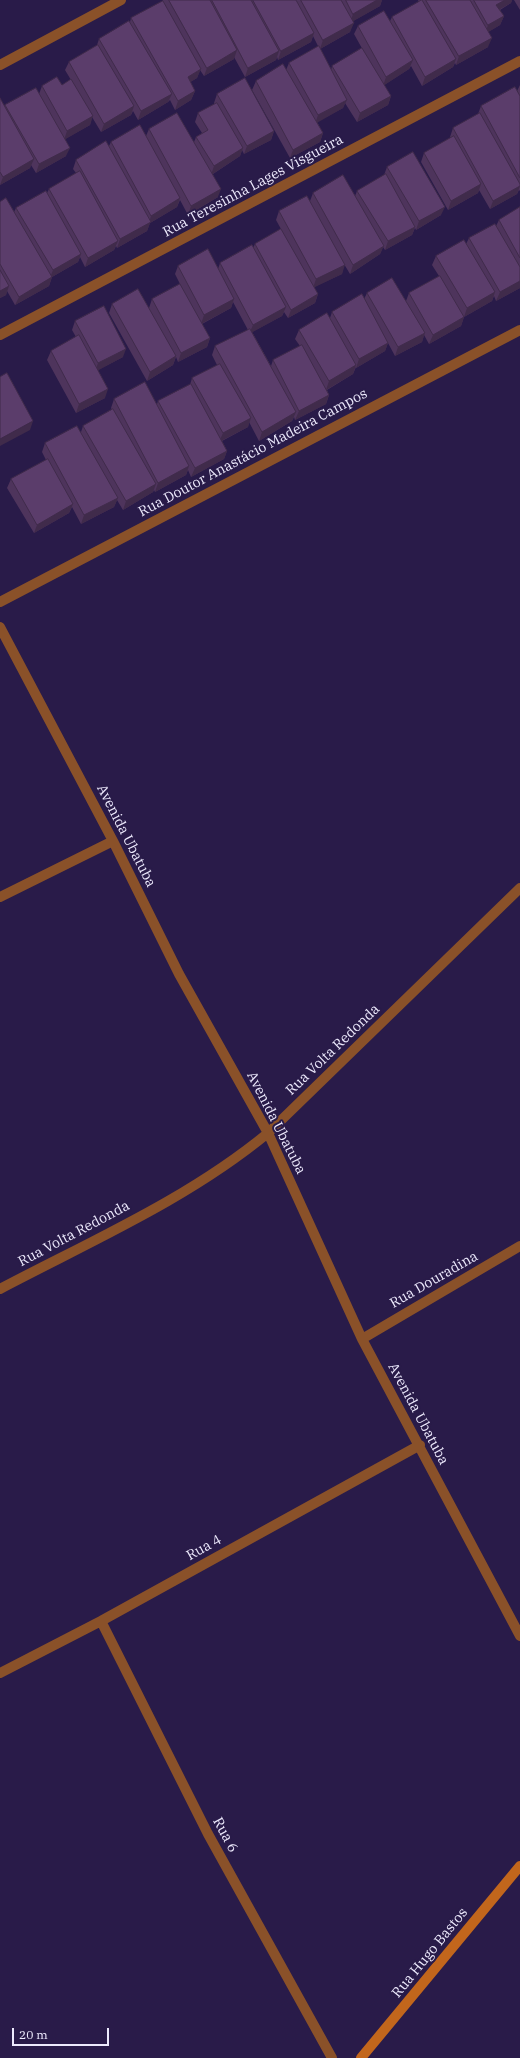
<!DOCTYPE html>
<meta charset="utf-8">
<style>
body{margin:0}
#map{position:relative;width:520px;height:2058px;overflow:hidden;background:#291b49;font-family:"IBM Plex Serif",serif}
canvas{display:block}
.scale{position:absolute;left:12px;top:2028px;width:97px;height:18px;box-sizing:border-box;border:2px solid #edeafd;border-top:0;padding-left:5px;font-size:12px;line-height:14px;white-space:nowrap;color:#edeafd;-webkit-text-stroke:3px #291b49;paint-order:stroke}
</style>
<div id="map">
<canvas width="520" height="2058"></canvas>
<div class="scale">20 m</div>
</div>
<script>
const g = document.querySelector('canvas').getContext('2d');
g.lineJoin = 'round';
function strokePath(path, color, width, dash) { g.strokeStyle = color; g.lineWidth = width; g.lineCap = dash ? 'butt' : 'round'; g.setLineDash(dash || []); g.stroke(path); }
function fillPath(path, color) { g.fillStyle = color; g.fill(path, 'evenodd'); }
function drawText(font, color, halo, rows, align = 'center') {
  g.font = font + ' "IBM Plex Serif",serif'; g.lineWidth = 4; g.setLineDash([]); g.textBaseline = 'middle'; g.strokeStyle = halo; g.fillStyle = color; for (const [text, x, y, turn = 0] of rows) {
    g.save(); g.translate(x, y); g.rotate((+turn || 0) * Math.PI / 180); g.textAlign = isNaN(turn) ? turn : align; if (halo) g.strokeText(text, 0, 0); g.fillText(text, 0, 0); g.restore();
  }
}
const street = new Path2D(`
 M0,65L121,0
 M0,335L520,61
 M0,602L520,330
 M0,627L113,841L179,974L268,1133L362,1339L520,1636
 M0,897L113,841
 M0,1289C91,1241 188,1199 268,1133L520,888
 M362,1339L520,1246
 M101,1621L208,1834L332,2058
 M0,1673L101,1621L420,1445`);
const secondary = new Path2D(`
 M361,2058L520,1866`);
const wall = new Path2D(`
 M163,0H382L380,6L353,21L350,32L320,49L331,70L332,66L364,52L354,34L358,26L390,21L392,17L419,2L418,0H512L511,3L500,10L504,16L500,25L488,32V47L456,65L455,63L453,67L422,86L411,66L409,69L384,85L391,96L388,105L357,122L345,103L343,108L317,122L323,133L320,142L290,158L252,90L256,81L286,70L289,63L318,46L313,36L311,42L278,60L277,57L276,60L245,77L234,57V59L204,76L200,70L197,78L190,82L195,91L191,100L175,110L170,100L168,102L138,120L133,111L131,115L101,132L92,117L90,125L65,139L66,156L36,173L31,165L30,168L0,185V98L4,106L5,105L39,94L42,86L62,85L71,80L65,70L69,62L97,45L99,39L130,22L131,18L163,1Z
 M514,0H520V10Z
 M520,85V191L519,190L517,194L490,209L479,190L478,193L448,210L421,162L424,153L450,138V137L453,128L478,114L481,106L517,91Z
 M217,94L274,131L271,140L244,154L242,150L240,156L213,174L218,197L188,215L180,200L177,207L150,223L147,231L117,248L116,246L114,250L85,267L80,257L78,262L52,277L49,286L15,305L7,291L6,295L0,298V202L14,212L16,208L47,193L49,189L76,173L73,169L76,160L109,146L111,142L146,136L149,129L194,142L196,137L202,133L195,122L198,113L214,104V103Z
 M387,167L441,215L416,230L415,228L412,235L385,250L383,247L380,254L350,274L344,264L342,274L314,287L318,294L315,303L288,318L284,312L282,316L252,332L271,366L273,360L300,346L295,339L299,330L330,318L332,312L364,299L367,293L406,301L409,293L439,276L432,265L436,256L466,244L469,238L496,226L499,220L520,207V288L496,301L494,296L492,301L464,317L461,326L429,344L424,335L422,342L395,356L388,343L385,351L356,368V367L353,374L327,390L329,395L326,404L295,420L294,417L292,421L259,441L249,422L248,427L222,441L227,451L224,459L191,477L188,470L186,475L155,492L154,490L153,492L123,510L117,500L114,507L81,524L72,507L69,513L34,533L7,488L11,479L46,460L42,452L45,443L81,432L83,426L112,410L111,408L114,399L157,404L158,401L190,385L192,378L217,365L212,355L215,346L248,330L233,302L231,308L202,324L210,338L207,347L178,362L176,357L173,365L147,381L109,313L112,304L149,308L152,299L183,290L175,274L178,266L218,269L220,263L253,248L255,244L281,229L276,220L279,211L310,201L313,193L355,196L357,191L384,175Z
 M75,321L123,357L98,370L105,398L76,413L47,360L51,351L76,337L72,330Z`);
const shadedWall = new Path2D(`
 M377,0H382L380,6L350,23L353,14Z
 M505,0H512L511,3L493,13L496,5Z
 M504,16L500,25L485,34L488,25Z
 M354,23L350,32L320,49L323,40Z
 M314,33L311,42L278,60L281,51Z
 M492,38L488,47L456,65L459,56Z
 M237,50L234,59L204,76L207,68Z
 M279,51L276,60L245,77L248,68Z
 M456,59L453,67L422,86L425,77Z
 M413,60L409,69L383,86L386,77Z
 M201,69L197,78L184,86L188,77Z
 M195,91L191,100L175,110L178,101Z
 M172,94L168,102L138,120L141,111Z
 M391,96L388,105L357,122L360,113Z
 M347,100L343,108L315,124L318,115Z
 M134,106L131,115L101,132L104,124Z
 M93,116L90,125L64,140L67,131Z
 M274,131L271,140L244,154L247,146Z
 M323,133L320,142L290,158L293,150Z
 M70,148L66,156L36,173L39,164Z
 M243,148L240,156L211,175L214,166Z
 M34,159L30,168L0,185L3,177Z
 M481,184L478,193L448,210L451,201Z
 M520,186L517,194L490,209L493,201Z
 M221,189L218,197L188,215L191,206Z
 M180,198L177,207L150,223L147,231L117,248L120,239L149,223L151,216Z
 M445,207L441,215L416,230L419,221Z
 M415,227L412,235L385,250L388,241Z
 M118,241L114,250L85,267L88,258Z
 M384,246L380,254L350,274L353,265Z
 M81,254L78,262L52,277L49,286L15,305L19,297L50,278L53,270Z
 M345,265L342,274L313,288L316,279Z
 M520,281V288L496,301L500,292Z
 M9,286L6,295L0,298V291Z
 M495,292L492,301L464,317L467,308Z
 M318,294L315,303L288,318L291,310Z
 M234,299L231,308L201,324L204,315Z
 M286,307L282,316L249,334L253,325Z
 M464,317L461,326L429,344L433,335Z
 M425,333L422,342L395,356L398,347Z
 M210,338L207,347L178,362L181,353Z
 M388,343L385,351L356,368L359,359Z
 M126,349L123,357L95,372L98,363Z
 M176,356L173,365L147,381L150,372Z
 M356,365L353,374L326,390L329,381Z
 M108,389L105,398L76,413L79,404Z
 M329,395L326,404L295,420L299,411Z
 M296,412L292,421L259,441L262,432Z
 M251,418L248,427L219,442L223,433Z
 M33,421L30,430L0,446V439Z
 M227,451L224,459L191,477L195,468Z
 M189,466L186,475L155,492L158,483Z
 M156,484L153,492L123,510L126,501Z
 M118,498L114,507L81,524L84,515Z
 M73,504L69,513L34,533L37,525Z`);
const building = new Path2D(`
 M169,0H210L237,50L207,68Z
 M212,0H251L279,51L248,68Z
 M253,0H296L314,33L281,51Z
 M301,0H341L354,23L323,40Z
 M346,0H377L353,14Z
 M422,0L456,59L425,77L392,17Z
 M426,0H470L492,38L459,56Z
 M474,0H505L496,5L504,16L488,25Z
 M163,1L201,69L188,77L195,91L178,101L131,18Z
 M384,11L413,60L386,77L358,26Z
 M129,21L172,94L141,111L99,39Z
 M98,45L134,106L104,124L69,62Z
 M319,46L347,100L318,115L289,63Z
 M362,48L391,96L360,113L332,66Z
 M283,64L323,133L293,150L256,81Z
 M57,77L62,85L71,79L93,116L67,131L42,86Z
 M245,78L274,131L247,146L217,94Z
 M515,87L520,96V178L481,106Z
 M36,88L70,148L39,164L5,105Z
 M0,98L34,159L3,177L0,172Z
 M217,103L243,148L214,166L196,137L208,130L198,113Z
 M177,113L221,189L191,206L149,129Z
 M480,113L520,184V186L493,201L453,128Z
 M140,125L180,198L151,216L111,142Z
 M454,136L481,184L451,201L424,153Z
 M106,141L151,222L120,239L76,160Z
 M413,152L445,207L419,221L387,167Z
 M80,171L118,241L88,258L49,189Z
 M386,174L415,227L388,241L357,191Z
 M343,175L384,246L353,265L313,193Z
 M46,191L81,254L53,270L16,208Z
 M307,196L345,265L316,279L279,211Z
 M6,198L52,277L19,297L0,264V202Z
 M520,207V258L499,220Z
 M495,224L520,267V281L500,292L469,238Z
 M281,229L318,294L291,310L255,244Z
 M464,240L495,292L467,308L436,256Z
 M252,245L286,307L253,325L220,263Z
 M208,249L234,299L204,315L178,266Z
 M0,270L9,286L0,291Z
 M440,276L464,317L433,335L409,293Z
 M392,278L425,333L398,347L367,293Z
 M180,284L210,338L181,353L152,299Z
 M138,289L176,356L150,372L112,304Z
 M362,294L388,343L359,359L332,312Z
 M104,306L126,349L98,363L75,321Z
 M327,313L356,365L329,381L299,330Z
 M250,329L296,412L262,432L215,346Z
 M79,335L108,389L79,404L51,351Z
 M302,345L329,395L299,411L273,360Z
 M220,364L251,418L223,433L192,378Z
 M7,373L33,421L0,439V377Z
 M145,382L189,466L158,483L114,399Z
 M191,384L227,451L195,468L158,401Z
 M113,409L156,484L126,501L83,426Z
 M77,426L118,498L84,515L45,443Z
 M48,459L73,504L37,525L11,479Z`);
const streetNames = [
 ["Rua Teresinha Lages Visgueira",253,186,-28],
 ["Rua Doutor Anastácio Madeira Campos",253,453,-28],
 ["Avenida Ubatuba",126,836,63],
 ["Rua Volta Redonda",333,1050,-44],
 ["Avenida Ubatuba",276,1123,63],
 ["Rua Volta Redonda",74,1234,-28],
 ["Rua Douradina",434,1280,-30],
 ["Avenida Ubatuba",418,1414,62],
 ["Rua 4",204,1548,-29],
 ["Rua 6",225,1835,62],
 ["Rua Hugo Bastos",430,1953,-51]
];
strokePath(street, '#8a5129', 10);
strokePath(secondary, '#c2661c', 10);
fillPath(wall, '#4e345c');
fillPath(shadedWall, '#402b4b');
fillPath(building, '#5b3d6b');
strokePath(building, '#402b4b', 1);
drawText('14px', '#edeafd', '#291b49', streetNames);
</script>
